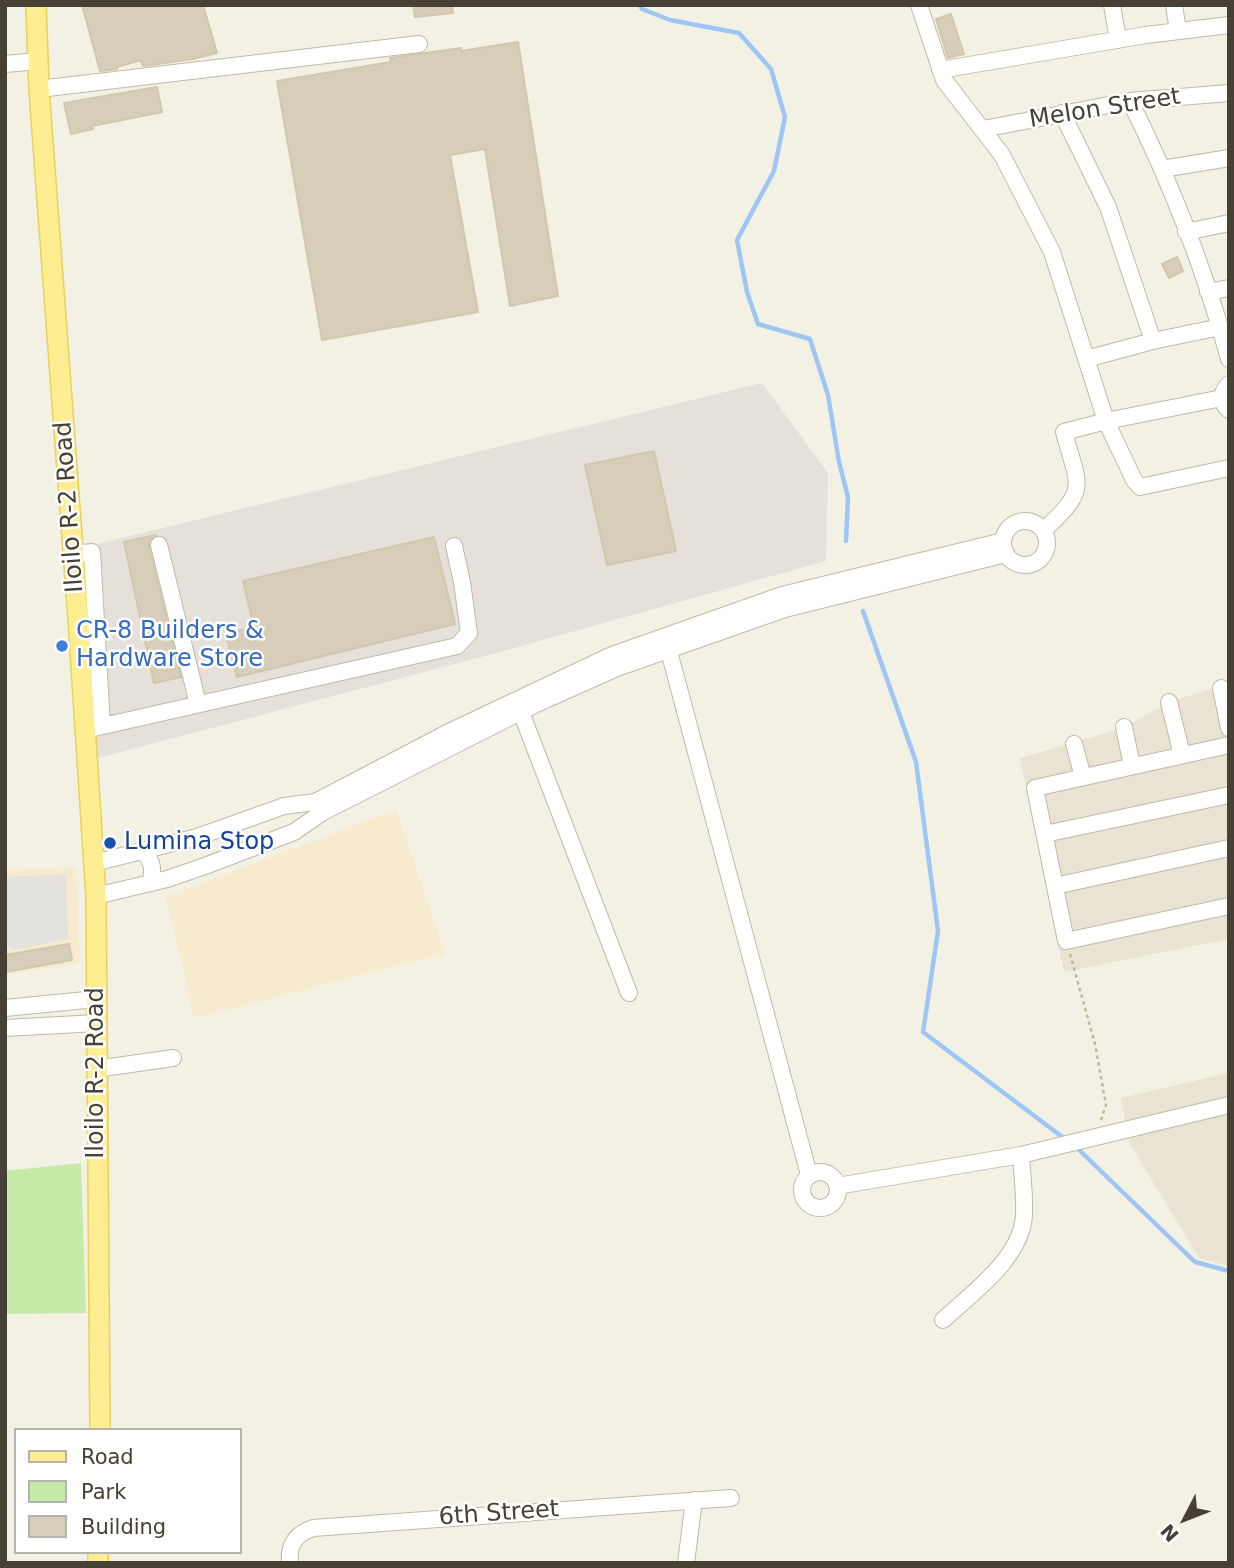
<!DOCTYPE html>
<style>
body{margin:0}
#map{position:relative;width:1234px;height:1568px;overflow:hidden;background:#f3f1e4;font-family:"DejaVu Sans",sans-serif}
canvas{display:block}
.frame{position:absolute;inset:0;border:7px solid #464134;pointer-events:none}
.legend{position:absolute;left:14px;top:1428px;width:228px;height:126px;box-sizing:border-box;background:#fff;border:2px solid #b5b3ae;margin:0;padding:9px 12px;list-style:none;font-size:21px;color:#464134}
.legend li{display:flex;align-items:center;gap:14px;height:35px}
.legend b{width:35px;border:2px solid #b5b3ae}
.north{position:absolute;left:1150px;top:1484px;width:70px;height:70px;-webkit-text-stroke:5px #fff;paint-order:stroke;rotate:228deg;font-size:19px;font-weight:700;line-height:28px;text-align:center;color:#464134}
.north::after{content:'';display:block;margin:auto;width:24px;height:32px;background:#464134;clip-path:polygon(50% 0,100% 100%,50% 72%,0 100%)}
</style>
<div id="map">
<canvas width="1234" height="1568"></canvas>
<div class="frame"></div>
<ul class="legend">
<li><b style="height:9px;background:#ffed92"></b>Road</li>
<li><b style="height:19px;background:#c6eaaa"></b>Park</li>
<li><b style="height:19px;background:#d6ceb9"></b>Building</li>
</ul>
<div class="north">N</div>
</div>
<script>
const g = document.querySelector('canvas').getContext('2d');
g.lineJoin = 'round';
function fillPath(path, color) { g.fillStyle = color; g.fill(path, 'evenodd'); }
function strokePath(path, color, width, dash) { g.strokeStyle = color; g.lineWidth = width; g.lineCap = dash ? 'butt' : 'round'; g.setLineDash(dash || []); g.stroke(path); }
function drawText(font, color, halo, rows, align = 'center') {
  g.font = font + ' "DejaVu Sans",sans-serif'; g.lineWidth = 5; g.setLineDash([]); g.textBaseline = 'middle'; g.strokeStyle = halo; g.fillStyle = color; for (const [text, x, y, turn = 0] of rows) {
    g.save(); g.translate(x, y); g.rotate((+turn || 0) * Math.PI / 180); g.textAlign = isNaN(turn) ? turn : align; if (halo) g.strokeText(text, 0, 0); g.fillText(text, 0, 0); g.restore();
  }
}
const residential = new Path2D(`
 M1229,683V939L1064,972L1020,758L1124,728L1169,702Z
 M1229,1073V1266L1199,1258L1130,1144L1121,1098Z`);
const commercial = new Path2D(`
 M396,809L445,954L194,1018L166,897Z
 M76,867L80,963L5,975V869Z`);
const industrial = new Path2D(`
 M762,383L828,473L826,561L489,655L98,758L84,547Z`);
const green = new Path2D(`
 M81,1163L86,1313L5,1314V1171Z`);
const parking = new Path2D(`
 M66,874L68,939L14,950L5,944L6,877Z`);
const stream = new Path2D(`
 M640,5L642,9L670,20L739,33L771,69L785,117L774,171L737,240L747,292L758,324L810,339L828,395L839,462L848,497L846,541
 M863,611L916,762L938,931L923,1032L1065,1139
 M1075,1146L1195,1262L1229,1271`);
const building = new Path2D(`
 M82,5H203L217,53L193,59L143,66L141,60L117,67V69L100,71Z
 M413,5H452L453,13L415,17Z
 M951,14L964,54L948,58L936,19Z
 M518,42L558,296L510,306L485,149L450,155L478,312L322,340L277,81L391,62L390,58L461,48V51Z
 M157,87L162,112L92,126L93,129L71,134L64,103Z
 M1177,257L1183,271L1169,278L1162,264Z
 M654,451L676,551L607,565L585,465Z
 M156,535L149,541V548L181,677L154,683L124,542Z
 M434,537L455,624L237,677L226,634L254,627L243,581Z
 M69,944L72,960L5,972V955Z`);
const path = new Path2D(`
 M1070,954L1095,1044L1106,1105L1101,1120`);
const minor = new Path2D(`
 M919,5L944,80L1002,155L1052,252L1106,421L1064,432C1079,488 1089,488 1044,530
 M1112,5L1118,40
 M1174,5L1178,31
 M5,64L38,61
 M940,70L1146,35L1229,25
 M39,89L419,44
 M1130,101C1171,183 1205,270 1229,359
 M1062,113L1108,207L1153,341
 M983,129L1130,101L1229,93
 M1162,169L1229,158
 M1186,232L1229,223
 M1208,292L1229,288
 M1086,359L1153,341L1220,327
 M1229,384C1221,392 1220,402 1229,410
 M1222,398L1106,421L1134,480L1140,487L1229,468
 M1003 543a22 22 0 1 1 44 0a22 22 0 1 1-44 0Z
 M159,545L198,704
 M73,554L92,552L102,726
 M666,640L809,1175
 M1221,688L1229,728
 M1169,702L1182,755
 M521,712L629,993
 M1124,727L1132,766
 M85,730L457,646L469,633L462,582L454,546
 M1074,744L1083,777
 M1229,745L1035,788L1066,941L1229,906
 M1045,834L1229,795
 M142,851C153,859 154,871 150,883
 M94,863L197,837L284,806L315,802L449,732L612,655L782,595L1003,541
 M1055,886L1229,848
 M96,896L167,879L205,866L294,832L323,812L534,705L617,668L785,609L1006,554
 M5,1008L96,999
 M5,1028L97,1023
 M96,1069L173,1058
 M802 1190a18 18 0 1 1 36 0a18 18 0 1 1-36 0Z
 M837,1186L1021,1155L1229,1105
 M943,1320C972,1293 1022,1258 1024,1215C1025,1195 1022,1174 1021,1155
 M290,1563C288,1544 296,1534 313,1528L731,1498
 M686,1563L694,1500`);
const major = new Path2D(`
 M36,5L39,89L78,618L96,896L100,1430
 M98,1563V1552`);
const markers = [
 [62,646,7,"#3f7fe0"],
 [110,843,7,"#1a4fb4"]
];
const streetNames = [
 ["Melon Street",1105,109,-9],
 ["Iloilo R-2 Road",70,507,-94],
 ["Iloilo R-2 Road",97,1073,-90],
 ["6th Street",499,1514,-4]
];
const shopNames = [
 ["CR-8 Builders &",76,632],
 ["Hardware Store",76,660]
];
const transitNames = [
 ["Lumina Stop",124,843]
];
fillPath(residential, '#e8e3d2');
fillPath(commercial, '#f7eace');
fillPath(industrial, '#e5e1da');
fillPath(green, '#c6eaaa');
fillPath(parking, '#e4e2dd');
strokePath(stream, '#9dc6f4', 4.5);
fillPath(building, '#d6ceb9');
strokePath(building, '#d1c7ac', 2);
strokePath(minor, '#bfbaa7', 18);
strokePath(major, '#ead05c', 22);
strokePath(path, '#c2b897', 2.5, [3.5, 3.5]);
strokePath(minor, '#fff', 16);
strokePath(major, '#ffed92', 19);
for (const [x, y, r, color] of markers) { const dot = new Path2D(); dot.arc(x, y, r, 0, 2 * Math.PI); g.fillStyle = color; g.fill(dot); strokePath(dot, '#fff', 2.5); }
drawText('24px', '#464134', '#fff', streetNames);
drawText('24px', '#366cbe', '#fff', shopNames, 'left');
drawText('24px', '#164399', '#fff', transitNames, 'left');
</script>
